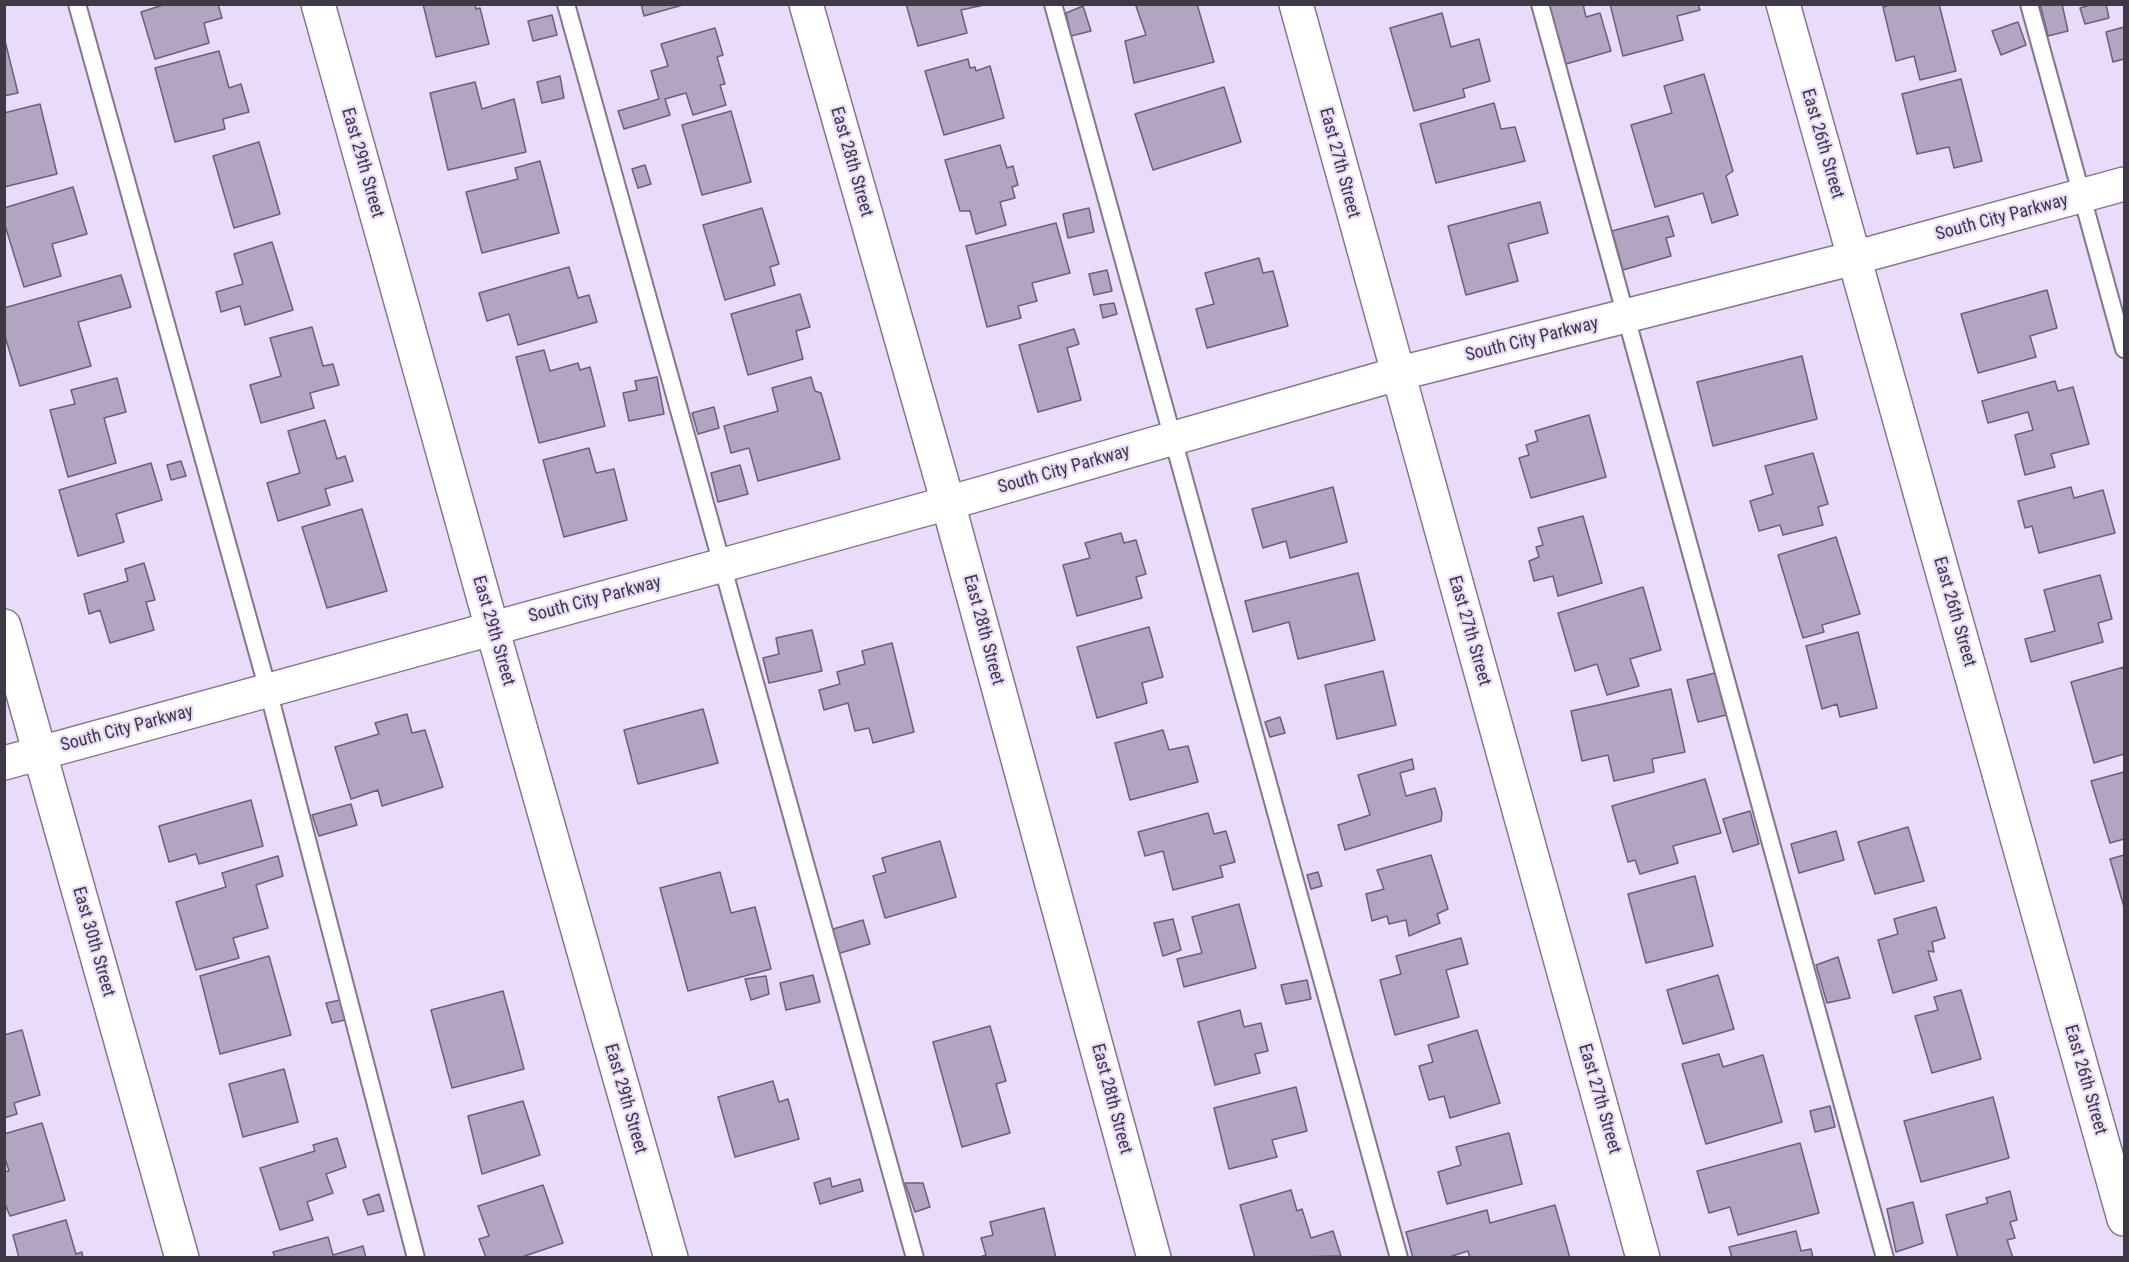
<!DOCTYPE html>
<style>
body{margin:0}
#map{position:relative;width:2129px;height:1262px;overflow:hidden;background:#eadbfa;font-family:"Roboto Condensed",sans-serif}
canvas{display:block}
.frame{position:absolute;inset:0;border:6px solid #3e3945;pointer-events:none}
</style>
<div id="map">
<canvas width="2129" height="1262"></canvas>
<div class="frame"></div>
</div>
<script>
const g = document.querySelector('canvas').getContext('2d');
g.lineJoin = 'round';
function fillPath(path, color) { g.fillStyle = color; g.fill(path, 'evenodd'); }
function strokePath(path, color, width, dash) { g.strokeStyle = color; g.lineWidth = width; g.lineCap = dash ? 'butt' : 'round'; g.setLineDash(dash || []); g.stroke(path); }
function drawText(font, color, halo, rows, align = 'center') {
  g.font = font + ' "Roboto Condensed",sans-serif'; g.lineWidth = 4.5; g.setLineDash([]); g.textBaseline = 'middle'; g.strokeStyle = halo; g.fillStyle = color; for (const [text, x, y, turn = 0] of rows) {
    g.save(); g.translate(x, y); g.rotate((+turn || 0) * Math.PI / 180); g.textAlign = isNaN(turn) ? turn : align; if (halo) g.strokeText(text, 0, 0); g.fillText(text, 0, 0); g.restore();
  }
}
const building = new Path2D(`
 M166,4H218L222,18L204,23L209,43L155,59L141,12Z
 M423,4H475L476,9L480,8L489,44L436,57Z
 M641,4H686L644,16Z
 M906,4H984V5L961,10L967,33L918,46Z
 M1141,4H1197L1214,62L1134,83L1125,41L1146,35L1136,6Z
 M1549,4H1583L1586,17L1600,13L1611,51L1566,64Z
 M1610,4H1698L1700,10L1677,16L1683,40L1623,56Z
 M1893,4H1939L1956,71L1920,80L1914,56L1896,61L1883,7Z
 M2040,4H2062L2068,31L2048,36Z
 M2093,4H2106L2109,18L2085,24L2080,8Z
 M1083,6L1091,31L1071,36L1066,13Z
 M1442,13L1451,47L1479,39L1490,81L1463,89L1465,97L1414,111L1390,28Z
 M552,15L557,35L533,41L528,21Z
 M2018,22L2026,45L2001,55L1992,31Z
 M2124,27V59L2113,62L2106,32Z
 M715,28L723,55L717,57L725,84L720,85L726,105L693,115L686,93L665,99L670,115L624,129L618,111L659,99L651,71L668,66L661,44Z
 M4,37L18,93L4,96Z
 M219,51L229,88L241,84L249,112L223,119L225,129L175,142L155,68Z
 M968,59L970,68L975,67L976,71L990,66L1004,118L944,135L925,71Z
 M1704,74L1733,171L1726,176L1738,215L1712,223L1703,193L1655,207L1631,125L1672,113L1664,86Z
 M560,76L564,98L542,103L537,82Z
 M1961,79L1982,161L1954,168L1949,147L1917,154L1902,94Z
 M475,82L482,109L514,99L526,152L448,170L430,93Z
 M1224,87L1241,142L1153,170L1135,114Z
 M1494,103L1501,129L1515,127L1525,161L1436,183L1420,124Z
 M40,104L57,174L4,187V113Z
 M731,111L751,182L702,195L682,125Z
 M259,142L280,214L234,228L213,156Z
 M1000,145L1007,168L1013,166L1018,185L1012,187L1015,198L1000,202L1006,225L976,234L970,211H960L945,160Z
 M540,161L559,233L482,253L466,192L518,179L515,168Z
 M645,165L651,184L638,188L632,169Z
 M73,187L87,234L52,244L61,276L24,287L4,222V208Z
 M1540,202L1548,233L1508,244L1518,281L1466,295L1448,226Z
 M762,208L779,264L770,267L775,285L725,300L703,225Z
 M1089,208L1094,232L1068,238L1063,214Z
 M1668,216L1674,236L1666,238L1671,256L1623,270L1612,231Z
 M1056,223L1070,273L1032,283L1037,301L1018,306L1021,318L987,327L966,246Z
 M272,242L293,310L245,325L240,306L221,312L216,292L243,284L234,254Z
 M1259,258L1263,273L1273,271L1288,326L1207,348L1196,309L1214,304L1205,273Z
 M569,267L578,298L589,295L597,322L518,345L509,314L487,321L479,293Z
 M1107,270L1112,291L1094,295L1089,274Z
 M121,275L131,307L78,322L91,366L20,386L4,333V308Z
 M2047,290L2057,328L2030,336L2036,357L1978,373L1961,314Z
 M800,294L810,327L796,331L803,359L748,375L731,314Z
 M1114,303L1117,314L1103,318L1100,305Z
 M312,327L323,366L333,364L339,385L310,393L314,408L261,423L250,385L281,376L270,338Z
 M1074,329L1079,344L1067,348L1081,400L1038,412L1019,345Z
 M544,350L550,371L578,363L580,370L590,367L605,426L539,443L516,357Z
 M1802,356L1817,419L1713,446L1697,382Z
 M657,377L664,414L629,421L623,393L637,390L635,381Z
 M811,377L815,391L821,393L840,459L758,481L749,448L731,453L724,426L778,411L772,388Z
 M117,378L126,412L104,418L116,463L68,477L50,410L75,404L71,390Z
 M2055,381L2058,391L2073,387L2089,444L2051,454L2055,467L2025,475L2015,435L2033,430L2028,412L1988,423L1982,401Z
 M714,407L719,428L698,434L692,413Z
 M1589,415L1606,477L1531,498L1519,458L1529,455L1526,445L1538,441L1535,431Z
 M325,420L337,459L345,456L353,481L325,489L330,505L278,521L267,483L300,473L288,431Z
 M589,448L596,473L614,469L627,520L564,537L543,460Z
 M1813,453L1828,504L1818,507L1823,525L1783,535L1780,525L1759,531L1750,501L1773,494L1765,466Z
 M181,461L186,476L171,480L167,465Z
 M151,463L162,500L116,514L124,542L78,556L59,490Z
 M740,465L748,494L718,502L711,473Z
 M1333,487L1347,542L1290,558L1286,541L1263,548L1252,509Z
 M2071,487L2074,498L2103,490L2115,533L2039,553L2032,526L2025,528L2018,501Z
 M362,509L387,591L327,608L302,527Z
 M1583,516L1602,583L1558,596L1553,576L1534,581L1529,561L1539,557L1536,547L1543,545L1538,528Z
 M1121,533L1124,543L1136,540L1146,574L1136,577L1142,598L1077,616L1063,565L1090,558L1085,543Z
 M1836,537L1860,614L1822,625L1824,632L1803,638L1778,555Z
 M144,563L155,600L146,602L154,630L110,643L100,610L89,614L84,594L128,581L125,569Z
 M1358,573L1375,640L1298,659L1289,622L1253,632L1245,601Z
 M2100,575L2112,619L2098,623L2103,642L2031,662L2025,639L2055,631L2044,590Z
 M1643,587L1661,650L1630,659L1639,686L1607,695L1597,664L1575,671L1558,613Z
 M1149,627L1163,677L1142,683L1147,703L1097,718L1077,647Z
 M812,630L822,671L769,683L763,658L779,654L776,638Z
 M1858,632L1877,708L1840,717L1837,704L1822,709L1806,646Z
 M892,643L914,732L873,743L869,728L855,731L848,703L824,710L819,690L840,684L837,672L865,664L862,651Z
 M2124,667V754L2094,763L2071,682Z
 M1383,671L1396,725L1337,739L1325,685Z
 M1715,673L1726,715L1698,722L1687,680Z
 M1671,689L1685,752L1652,759L1654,772L1614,781L1608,755L1582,761L1571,711Z
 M703,709L718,763L638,784L624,730Z
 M407,714L412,733L425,730L443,787L382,806L378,790L351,799L335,747L379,734L375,723Z
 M1280,717L1285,733L1270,737L1265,722Z
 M1163,730L1169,750L1188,746L1198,782L1130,800L1115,743Z
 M1412,759L1414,769L1400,773L1406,796L1435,788L1442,813L1441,821L1345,850L1338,825L1370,815L1358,775Z
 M2124,772V839L2110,843L2091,781Z
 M1705,779L1721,833L1673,846L1678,863L1640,874L1635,860L1628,862L1612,806Z
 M251,800L263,846L199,864L196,854L169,862L159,826Z
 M351,804L357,825L319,836L312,815Z
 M1750,811L1759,844L1733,852L1723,819Z
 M1208,813L1214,834L1226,831L1235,862L1220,866L1223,877L1173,890L1163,851L1145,856L1138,832Z
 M1908,827L1924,881L1875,894L1858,842Z
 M1836,831L1844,860L1799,873L1791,844Z
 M940,841L956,897L885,918L873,876L886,872L882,858Z
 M1431,855L1448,909L1437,914L1440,923L1409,936L1406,920L1389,924L1387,916L1372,921L1366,894L1384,889L1377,870Z
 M2124,855V907L2110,859Z
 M278,856L283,876L256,885L268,928L233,938L239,958L196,970L176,902L226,887L222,873Z
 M720,872L731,913L755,907L771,969L688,991L660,888Z
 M1318,872L1322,886L1311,889L1307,875Z
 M1695,876L1713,946L1646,963L1628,894Z
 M1239,904L1256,968L1184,987L1177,959L1202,953L1192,917Z
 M1936,907L1945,938L1932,942L1934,952L1928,951L1937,980L1893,993L1878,940L1898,934L1894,919Z
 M1173,919L1181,950L1163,956L1154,923Z
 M863,920L870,944L837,954L830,930Z
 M1461,938L1468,964L1446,970L1459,1017L1395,1035L1380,980L1401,974L1396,956Z
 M269,956L291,1035L220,1054L200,976Z
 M1838,957L1850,998L1827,1003L1816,965Z
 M813,975L820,1002L786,1010L780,983Z
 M1718,975L1734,1029L1683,1044L1667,990Z
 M766,976L769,994L751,1000L745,979Z
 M1307,980L1311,999L1286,1004L1281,985Z
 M1961,990L1981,1059L1932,1073L1915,1016L1938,1010L1934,997Z
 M503,991L524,1069L452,1088L431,1010Z
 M340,1000L345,1020L332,1023L326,1003Z
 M1240,1010L1244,1027L1261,1023L1268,1051L1255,1054L1260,1073L1215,1085L1198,1022Z
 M990,1026L1006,1081L996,1084L1010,1133L962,1147L933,1042Z
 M22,1030L40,1095L14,1103L17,1114L4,1118V1035Z
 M1477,1030L1500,1103L1450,1118L1444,1096L1429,1100L1419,1066L1433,1062L1428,1045Z
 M1719,1054L1723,1067L1763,1055L1782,1122L1706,1144L1682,1064Z
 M284,1069L298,1122L243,1137L229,1084Z
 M773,1081L779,1102L788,1099L799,1139L735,1157L718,1097Z
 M1296,1087L1307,1131L1272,1140L1277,1157L1229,1169L1214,1108Z
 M1993,1097L2009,1158L1921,1182L1904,1121Z
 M523,1101L540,1155L482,1174L468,1116Z
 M1830,1106L1835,1127L1815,1132L1810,1111Z
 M42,1123L65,1200L10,1216L4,1202V1172L9,1171L4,1155V1134Z
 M1509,1133L1522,1184L1447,1204L1438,1172L1461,1165L1456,1147Z
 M337,1138L346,1167L326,1174L333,1193L307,1202L313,1220L280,1230L260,1168L315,1151L313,1145Z
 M1800,1143L1819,1213L1738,1235L1730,1207L1709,1213L1697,1171Z
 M830,1178L832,1187L860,1179L863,1191L820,1204L814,1183Z
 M905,1183H923L930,1207L915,1212Z
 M543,1185L563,1243L519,1258H486L479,1239L489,1236L478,1206Z
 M1291,1190L1297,1211L1302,1209L1311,1238L1333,1231L1341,1256L1255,1258L1240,1205Z
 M2010,1191L2017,1220L2010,1222L2015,1238L2007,1240L2013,1258H1958L1946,1215L1988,1203L1986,1198Z
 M379,1194L384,1211L368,1215L363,1200Z
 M1913,1202L1923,1243L1896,1252L1887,1209Z
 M1555,1205L1570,1258H1470L1468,1251L1446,1258H1413L1406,1232L1487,1210L1490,1223Z
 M1044,1208L1056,1258H977L986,1255L981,1238L993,1235L990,1222Z
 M66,1220L76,1254L82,1252L83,1258H19L13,1235Z
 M1796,1231L1801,1251L1811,1249L1813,1258H1732L1729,1247Z
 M328,1237L333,1255L363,1246L366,1258H275L273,1252Z`);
const service = new Path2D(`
 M77,4L268,690L416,1258
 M566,4L915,1258
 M1053,4L1399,1258
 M1540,4L1885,1258
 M2029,4L2124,349`);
const minor = new Path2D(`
 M318,4L492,628L671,1258
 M806,4L948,503L1154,1258
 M1296,4L1643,1258
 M1783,4L2124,1219
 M4,626L182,1258
 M4,763L948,503L1397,374L1854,258L2124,184`);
const streetNames = [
 ["East 26th Street",1822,144,74],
 ["East 28th Street",851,162,74],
 ["East 29th Street",362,163,74],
 ["East 27th Street",1339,163,75],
 ["South City Parkway",2002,218,-15],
 ["South City Parkway",1532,340,-14],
 ["South City Parkway",1064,470,-16],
 ["South City Parkway",595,600,-15],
 ["East 26th Street",1954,612,74],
 ["East 28th Street",983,630,75],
 ["East 29th Street",493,631,74],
 ["East 27th Street",1469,631,74],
 ["South City Parkway",127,729,-15],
 ["East 30th Street",93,942,74],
 ["East 26th Street",2085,1080,74],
 ["East 29th Street",625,1099,74],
 ["East 28th Street",1111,1099,75],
 ["East 27th Street",1599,1099,74]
];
fillPath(building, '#b3a5c2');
strokePath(building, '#6c5f7a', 1.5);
strokePath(service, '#837691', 20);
strokePath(minor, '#837691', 36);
strokePath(service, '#fff', 16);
strokePath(minor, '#fff', 33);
drawText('18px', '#3e3945', '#eadbfa', streetNames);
</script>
